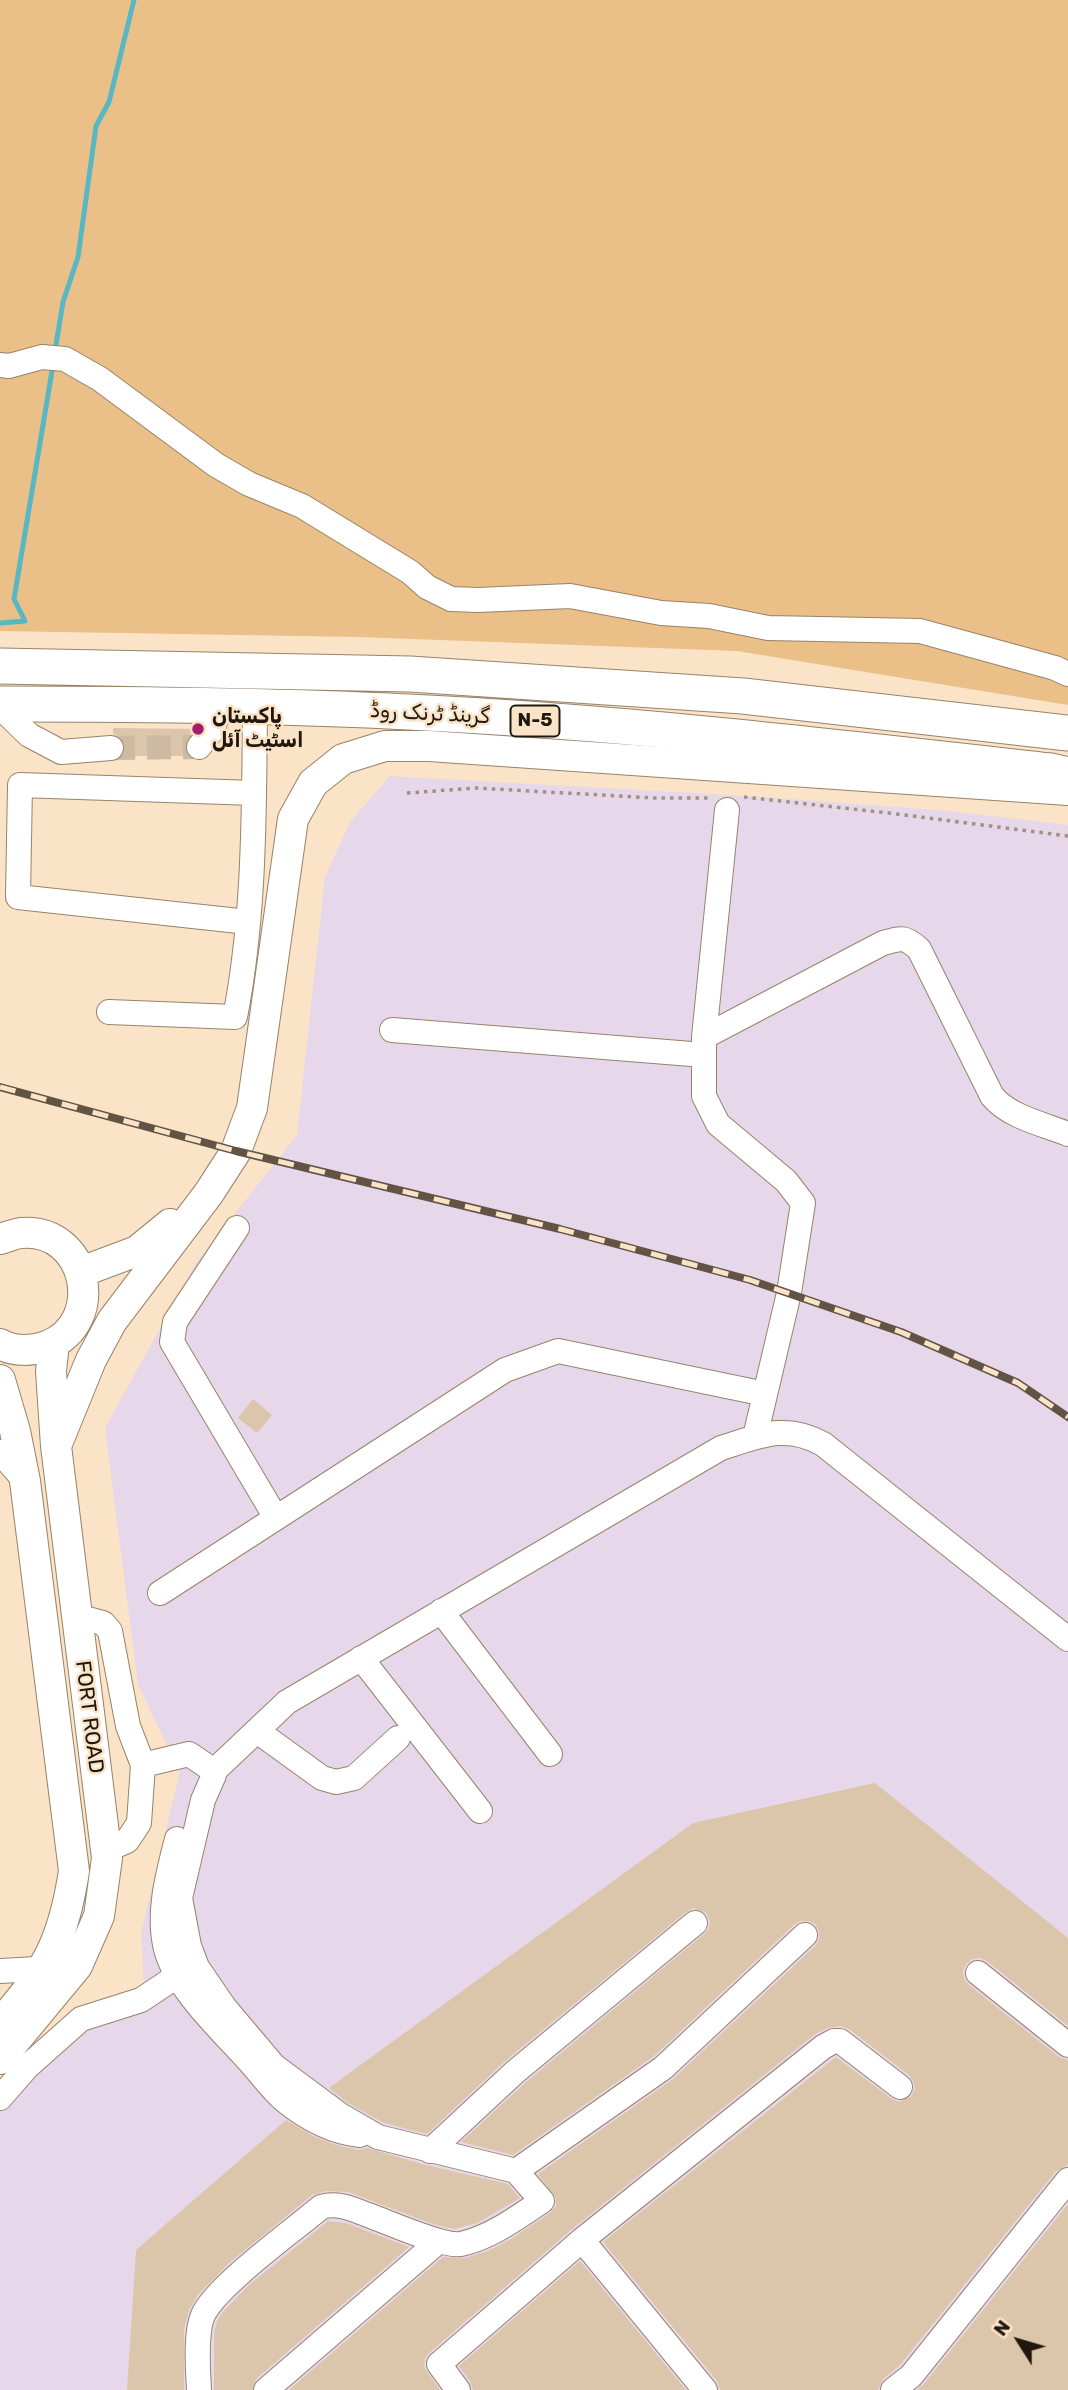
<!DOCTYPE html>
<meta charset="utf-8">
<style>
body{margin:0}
#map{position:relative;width:1068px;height:2390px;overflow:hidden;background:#fae3c7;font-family:Rubik,sans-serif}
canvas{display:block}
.north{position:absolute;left:984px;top:2306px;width:70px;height:70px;-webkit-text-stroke:5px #fae3c7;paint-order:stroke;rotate:307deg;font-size:19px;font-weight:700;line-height:28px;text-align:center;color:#20180e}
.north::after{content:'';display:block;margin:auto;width:24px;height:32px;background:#20180e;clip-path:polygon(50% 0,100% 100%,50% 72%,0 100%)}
</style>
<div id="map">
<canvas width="1068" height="2390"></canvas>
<div class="north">N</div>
</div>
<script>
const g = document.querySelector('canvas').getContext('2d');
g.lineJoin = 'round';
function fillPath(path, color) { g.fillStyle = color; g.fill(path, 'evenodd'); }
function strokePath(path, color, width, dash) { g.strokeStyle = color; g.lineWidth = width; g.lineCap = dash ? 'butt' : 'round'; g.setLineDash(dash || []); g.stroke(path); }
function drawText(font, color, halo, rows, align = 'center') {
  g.font = font + ' Rubik,Vazirmatn,sans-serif'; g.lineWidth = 5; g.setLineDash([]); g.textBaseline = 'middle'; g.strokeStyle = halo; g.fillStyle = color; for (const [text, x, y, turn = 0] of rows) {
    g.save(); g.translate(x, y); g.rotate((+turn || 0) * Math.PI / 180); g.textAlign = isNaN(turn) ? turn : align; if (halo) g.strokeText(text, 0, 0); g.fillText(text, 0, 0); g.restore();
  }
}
const industrial = new Path2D(`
 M390,776L765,797L949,811L1068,825V2390H0V2106L80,2007L144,1985L141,1933L180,1772L138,1685L105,1428L196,1263L297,1135L325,877L350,822Z`);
const green = new Path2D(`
 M0,0H1068V705L737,651L359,637L0,631Z`);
const stream = new Path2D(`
 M55,351L63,302L78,257L96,126L109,102L134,0
 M0,623L25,621L14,599L53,365`);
const building = new Path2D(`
 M113,728L195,729L184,744L188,756H124L126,747L124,740L113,734Z
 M253,1399L272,1415L257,1433L238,1418Z
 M875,1783L1068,1938V2026L987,1961L980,1958L972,1959L966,1964L963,1971L964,1979L969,1985L1059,2057L1068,2060V2165L1056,2171L900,2365L883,2379L878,2390H720L717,2381L603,2242L836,2057L892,2099L899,2102L911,2097L915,2088L913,2081L909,2075L849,2029L840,2026L827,2028L814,2035L572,2229L429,2353L425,2359L424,2367L440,2390H289L443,2257L465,2258L488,2251L511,2239L550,2213L556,2206V2198L538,2174L673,2079L815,1946L819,1939V1931L815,1924L809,1921H801L795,1924L654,2056L513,2155L461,2142L525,2083L704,1934L709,1929L710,1921L706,1913L693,1908L686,1912L505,2061L427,2134L384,2123L348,2103L329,2088L693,1823Z
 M286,2120L313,2136L336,2145L358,2150L367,2148L426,2165L508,2184L520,2198L477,2223L454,2229L433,2224L348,2192L326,2191L312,2195L229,2263L198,2295L189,2310L184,2329V2390H127L136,2250Z
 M1068,2204V2390H917L923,2385Z
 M328,2221L346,2223L409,2247L256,2379L252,2390H214V2334L217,2321L223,2312L249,2285Z
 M580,2261L686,2390H473L470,2381L459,2366Z`);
const minorTunnel = new Path2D(`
 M111,748L199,747`);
const path = new Path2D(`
 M407,793L476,788L655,798H712
 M744,797L889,813L1068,836`);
const minor = new Path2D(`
 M0,365L9,366L42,357L65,359L100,379L216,465L249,484L302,506L410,572L427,587L451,599L478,600L570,596L661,613L709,616L768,628L920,631L1055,668L1068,674
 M0,707L29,735L61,752L111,748
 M199,747L214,728L217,704
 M727,810L704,1037V1096L718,1124L786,1181L803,1203L789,1293L755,1437
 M248,922L18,897L20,785L254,793
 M109,1012L235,1017C255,915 254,809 255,706
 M392,1030L704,1055
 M704,1037L883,943C902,938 904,936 919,949L992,1096C1009,1117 1043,1124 1068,1134
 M237,1228L175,1322L172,1342L276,1518
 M0,1452L25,1481
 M160,1593L505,1370L558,1351L765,1394
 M441,1611L550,1754
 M77,1616L103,1623L110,1631L128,1726L143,1765L139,1823L127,1841L106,1850
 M361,1658L480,1811
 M257,1731L322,1778L336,1782L354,1778L398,1738
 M143,1765L189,1754L214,1771V1775L203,1800L180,1898L189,1946L197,1967L225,2008L274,2066L340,2115L378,2137L516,2171L663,2068L805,1935
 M214,1771L287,1702L721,1448C759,1436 786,1423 823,1444L1068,1639
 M177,1839C168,1874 157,1913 166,1949C177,1990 220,2029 248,2060C260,2073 271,2089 284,2100C306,2118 332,2132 360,2135
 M0,1971L55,1968
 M978,1973L1068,2045
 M0,2098L27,2067L81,2019L141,2000L177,1976L190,1971
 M430,2151L515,2072L695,1923
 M582,2240L705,2390
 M199,2390C198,2370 195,2333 203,2315C216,2286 294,2230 321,2207C338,2202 352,2209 368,2215C388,2222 443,2247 461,2244C490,2238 518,2217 542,2201L516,2171
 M266,2390L439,2241
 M458,2390L439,2364L582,2240L823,2047L834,2041H840L900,2087
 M893,2390L911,2376L1068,2180`);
const major = new Path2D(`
 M0,1239C7,1237 14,1234 21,1233C87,1227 108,1322 47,1346C32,1351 14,1352 0,1344
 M81,1272L137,1251L170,1224
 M0,1380L15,1431L25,1481L74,1871C63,1943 47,1969 0,2024
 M56,1446L91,1360L112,1321L209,1193L236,1151L252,1108L293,819L313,783L343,759L385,746H429L1068,790
 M0,2059L77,1966L99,1916L107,1858L56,1446L51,1371L54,1343`);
const highway = new Path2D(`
 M0,666L410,674L743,696L1068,733
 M0,704C136,704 272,705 408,712C623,722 837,747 1051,771L1068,775`);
const rail = new Path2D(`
 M0,1087L236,1151L560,1229L750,1280L901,1332L1018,1383L1068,1417`);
const markers = [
 [198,729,7,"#a31e6b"]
];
const shields = [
 [535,721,49]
];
const shieldNames = [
 ["N-5",535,721]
];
const streetNames = [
 ["گرینڈ ٹرنک روڈ",430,714,3],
 ["FORT ROAD",89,1717,83]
];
const poiNames = [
 ["پاکستان",212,717],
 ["اسٹیٹ آئل",212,741]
];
fillPath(industrial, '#e7d7ea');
fillPath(green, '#ebbf88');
strokePath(stream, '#59b7c2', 5);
fillPath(building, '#dcc6ab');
strokePath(minorTunnel, '#cebaa2', 24, [24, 12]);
strokePath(minor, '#988369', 26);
strokePath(major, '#988369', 32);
strokePath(highway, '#988369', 37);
strokePath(path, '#a2917d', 3.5, [3.5, 5]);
strokePath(minor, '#fff', 24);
strokePath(major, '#fff', 30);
strokePath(highway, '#fff', 35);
strokePath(rail, '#615445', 8);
strokePath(rail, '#fae3c7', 5, [16]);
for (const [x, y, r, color] of markers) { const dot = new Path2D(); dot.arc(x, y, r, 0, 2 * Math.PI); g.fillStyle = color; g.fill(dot); strokePath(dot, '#fae3c7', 2.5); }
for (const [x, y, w] of shields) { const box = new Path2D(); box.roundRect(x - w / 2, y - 15.5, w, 31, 5); g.fillStyle = '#fae3c7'; g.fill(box); strokePath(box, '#20180e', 2); }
drawText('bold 19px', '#20180e', null, shieldNames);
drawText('21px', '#20180e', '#fae3c7', streetNames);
drawText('bold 21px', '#20180e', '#fae3c7', poiNames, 'left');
</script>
